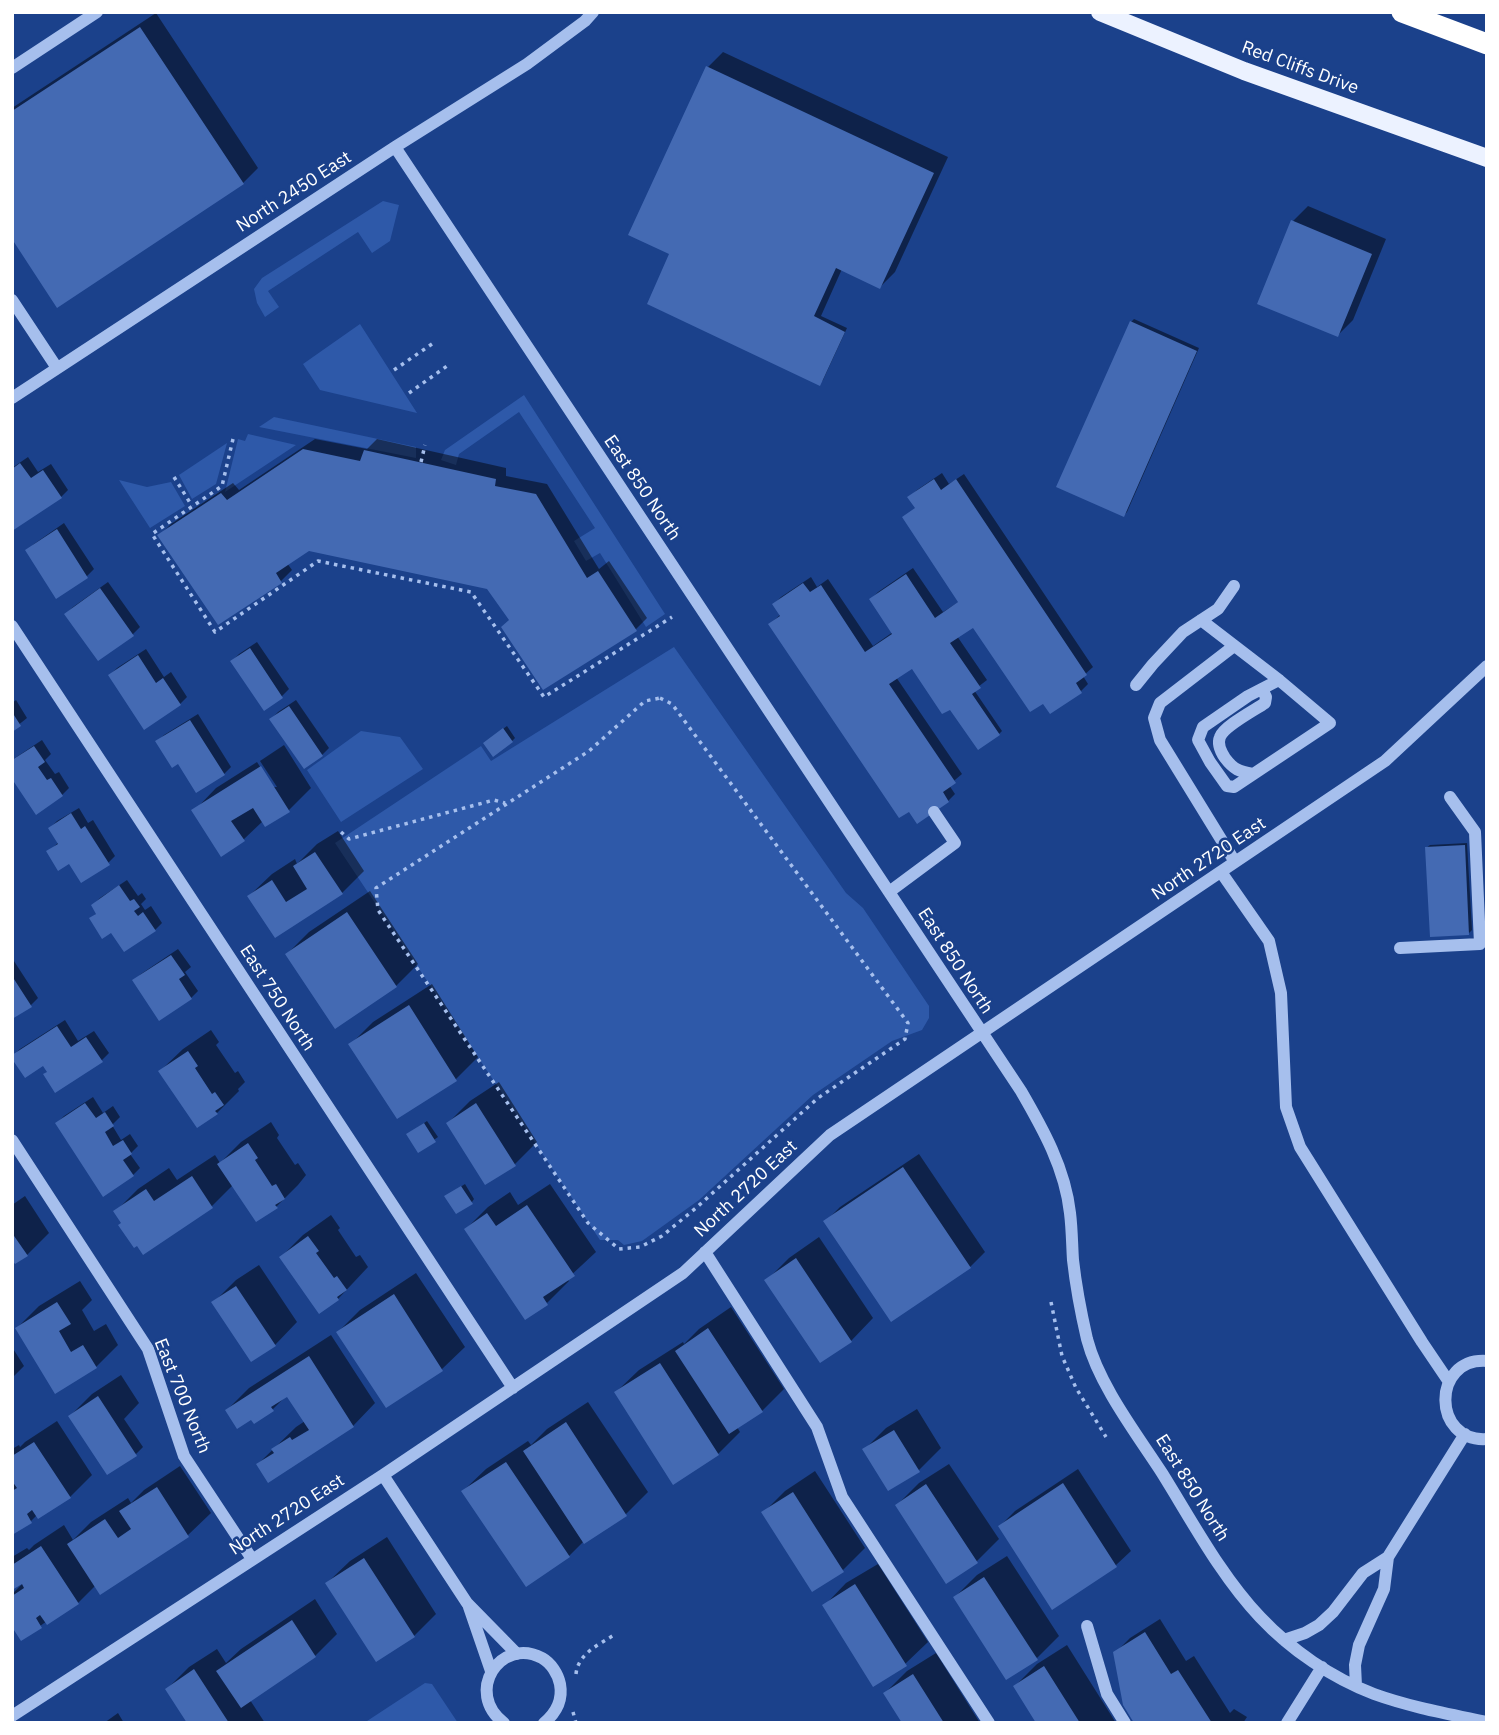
<!DOCTYPE html>
<style>
body{margin:0}
#map{position:relative;width:1499px;height:1735px;overflow:hidden;background:#1b418b;font-family:"IBM Plex Sans",sans-serif}
canvas{display:block}
.frame{position:absolute;inset:0;border:14px solid #fff;pointer-events:none}
</style>
<div id="map">
<canvas width="1499" height="1735"></canvas>
<div class="frame"></div>
</div>
<script>
const g = document.querySelector('canvas').getContext('2d');
g.lineJoin = 'round';
function fillPath(path, color) { g.fillStyle = color; g.fill(path, 'evenodd'); }
function strokePath(path, color, width, dash) { g.strokeStyle = color; g.lineWidth = width; g.lineCap = dash ? 'butt' : 'round'; g.setLineDash(dash || []); g.stroke(path); }
function drawText(font, color, halo, rows, align = 'center') {
  g.font = font + ' "IBM Plex Sans",sans-serif'; g.lineWidth = 5; g.setLineDash([]); g.textBaseline = 'middle'; g.strokeStyle = halo; g.fillStyle = color; for (const [text, x, y, turn = 0] of rows) {
    g.save(); g.translate(x, y); g.rotate((+turn || 0) * Math.PI / 180); g.textAlign = isNaN(turn) ? turn : align; if (halo) g.strokeText(text, 0, 0); g.fillText(text, 0, 0); g.restore();
  }
}
const green = new Path2D(`
 M383,201L399,205L390,241L372,253L358,232L268,291L279,307L265,317L257,303L254,289L262,278Z
 M360,324L417,413L320,390L303,364Z
 M524,395L665,614L646,627L600,553L586,561L574,541L595,528L519,412L459,454L456,465L441,460L445,450Z
 M274,417L416,447V458L259,427Z
 M248,434L296,445L225,492L238,439L245,441Z
 M227,443L216,484L192,499L179,475Z
 M119,480L147,487L171,482L185,506L150,528Z
 M674,647L846,893L863,908L929,1006V1018L922,1030L892,1041L813,1095L699,1200L642,1241L624,1245L618,1240H600L335,843L481,746L491,761Z
 M361,731L400,737L423,769L341,822L307,770Z
 M425,1683L432,1684L458,1723H364Z`);
const shadow = new Path2D(`
 M156,13L258,168L243,183L12,236V108Z
 M723,52L948,157L895,272L880,287L842,269L821,316L847,328L823,380L820,383L672,253L708,67Z
 M1308,206L1386,239L1353,320L1338,335L1293,221Z
 M1134,319L1199,348L1127,512L1124,515L1131,322Z
 M315,439L367,449L377,439L506,468V476L547,484L599,569L609,561L647,618L636,629L511,619L488,587L309,549L287,563L292,570L281,581L160,535L171,524L233,483L239,490Z
 M28,457L38,472L51,464L68,490L61,497L12,529V468Z
 M942,473L949,484L964,474L1093,667L1083,676L1088,684L1081,691L973,625L957,636L987,680L974,690L1002,731L999,734L951,708L912,666L896,677L962,774L949,785L955,794L948,801L770,624L781,614L774,604L781,597L811,577L817,587L828,579L873,646L893,632L871,599L878,592L913,568L943,612L960,601L904,518L917,507L910,497L917,490Z
 M64,523L94,569L87,576L57,596L27,551L34,544Z
 M108,582L140,627L133,634L98,659L66,614L73,607Z
 M257,642L289,689L282,696L265,708L232,661L239,654Z
 M146,649L164,677L171,672L187,697L180,704L110,675L117,668Z
 M16,700L27,718L12,730V703Z
 M296,700L329,748L322,755L304,767L271,719L278,712Z
 M198,714L231,767L224,774L157,742L164,735Z
 M507,726L515,738L512,741L488,740Z
 M42,740L51,754L45,760L55,774L59,772L69,788L62,795L12,776V760Z
 M284,745L311,788L289,810L266,825L263,821L243,840L194,811L216,788L257,762L273,787H277L260,761Z
 M79,808L88,823L93,820L115,856L108,863L69,862L48,852L59,842L50,828L57,821Z
 M338,831L364,871L342,893L275,936L249,896L272,874L295,859L297,864L317,844Z
 M1467,843L1472,930L1469,933L1426,848L1430,845Z
 M127,880L138,896L142,893L146,899L141,904L145,910L151,906L162,923L155,930H112L91,919L98,912L93,905L100,898Z
 M370,891L418,964L396,986L287,954L309,932Z
 M178,949L191,967L185,972L198,991L191,998L134,981L141,974Z
 M12,958L38,998L31,1005L12,1017Z
 M432,984L478,1057L456,1079L397,1117L351,1044L373,1022Z
 M65,1020L78,1041L94,1031L109,1053L102,1060L44,1063L13,1056L20,1049Z
 M211,1030L219,1042L216,1045L235,1073L238,1071L245,1082L238,1089L239,1091L217,1113L160,1071L183,1049Z
 M499,1082L537,1142L515,1164L486,1183L448,1123L470,1101Z
 M93,1097L103,1113L113,1106L120,1117L112,1125L121,1140L130,1134L138,1146L130,1154L140,1168L133,1175L57,1123L64,1116Z
 M427,1121L438,1137L418,1151L411,1132Z
 M271,1122L279,1135L277,1138L295,1165L298,1163L306,1175L298,1185L276,1207L233,1185L212,1206L143,1253L116,1211L138,1189L169,1168L177,1180L215,1155L220,1163L241,1142Z
 M919,1154L985,1252L970,1267L825,1222L840,1207Z
 M465,1184L474,1199L472,1202L449,1194Z
 M550,1184L596,1252L567,1279L569,1281L547,1303L466,1229L488,1207L510,1192L518,1205Z
 M25,1196L49,1233L27,1255L12,1260V1205Z
 M331,1215L340,1228L338,1230L356,1257L360,1255L368,1267L338,1299L281,1257L303,1235Z
 M819,1237L873,1318L851,1341L767,1280L789,1258Z
 M259,1265L297,1322L275,1345L214,1302L236,1280Z
 M416,1273L465,1347L442,1369L386,1406L338,1332L360,1310Z
 M80,1281L92,1300L82,1310L94,1331L106,1324L118,1345L96,1367L17,1328L39,1306Z
 M731,1307L784,1389L762,1411L737,1427L740,1432L718,1454L616,1392L639,1370L683,1342L684,1344L699,1329Z
 M331,1335L375,1403L353,1426L269,1480L258,1464L296,1427L305,1421L288,1394L273,1409L252,1417L227,1410L249,1388Z
 M12,1347L24,1366L12,1378Z
 M121,1375L139,1403L124,1419L143,1447L136,1454L70,1416L92,1394Z
 M588,1402L648,1492L626,1514L584,1541L569,1556L463,1491L486,1469L528,1441L531,1445L547,1429Z
 M917,1409L941,1448L919,1470L864,1450L886,1428Z
 M57,1421L92,1475L70,1497L37,1515L31,1521L12,1533V1449L19,1445L20,1447L25,1442Z
 M949,1464L999,1539L976,1562L897,1505L919,1483Z
 M180,1466L211,1513L188,1535L100,1593L96,1585L78,1603L47,1621L22,1639L12,1624V1594L24,1582L12,1588V1557L27,1548L29,1550L34,1545L64,1525L73,1540L91,1522L128,1498L131,1503L144,1490Z
 M1078,1469L1131,1551L1116,1565L1053,1607L1000,1526L1015,1511Z
 M815,1471L865,1548L843,1570L763,1513L785,1491Z
 M387,1537L436,1614L414,1636L327,1583L350,1561Z
 M1007,1556L1059,1636L1037,1658L955,1597L977,1575Z
 M878,1564L928,1642L905,1664L824,1606L846,1583Z
 M315,1599L337,1634L315,1656L250,1700L265,1723H189L167,1689L189,1667L217,1649L226,1663L241,1649Z
 M1160,1619L1186,1661L1194,1656L1230,1713L1234,1709L1247,1717L1243,1723H1137L1115,1653L1130,1638Z
 M1067,1645L1116,1723H1038L1015,1686L1037,1664Z
 M936,1653L980,1723H904L885,1693L907,1671Z
 M118,1713L124,1723H104Z`);
const building = new Path2D(`
 M140,27L244,184L57,308L12,239V111Z
 M706,66L934,173L880,289L836,268L814,316L845,332L820,386L647,304L669,254L628,235Z
 M1291,220L1372,254L1338,337L1257,304Z
 M1130,321L1197,351L1124,517L1056,487Z
 M303,449L360,461L364,450L496,479L495,486L536,494L587,578L598,571L637,631L543,690L501,627L509,620L487,589L309,551L276,573L282,583L218,625L157,535L221,493L227,500Z
 M20,463L31,478L43,470L62,498L12,531V469Z
 M934,479L941,490L956,479L1087,675L1076,683L1082,693L1050,714L1043,704L1030,712L973,628L950,643L981,688L972,694L1000,735L978,750L950,710L942,714L912,669L889,684L956,783L943,792L949,802L917,824L909,812L899,818L768,624L780,616L772,604L803,583L810,592L821,585L865,652L892,634L869,599L906,574L935,618L958,602L902,517L915,508L907,497Z
 M57,529L88,578L56,599L25,550Z
 M100,588L134,636L98,661L64,614Z
 M250,648L283,698L264,711L230,661Z
 M138,655L156,683L163,678L181,705L144,730L108,675Z
 M289,706L323,756L304,769L269,719Z
 M12,712L21,726L12,732Z
 M190,720L225,775L196,793L178,764L172,768L155,741Z
 M503,728L513,742L493,757L483,743Z
 M34,746L45,762L38,767L47,780L51,778L63,796L36,815L12,779V760Z
 M261,766L290,812L265,827L253,808L231,821L245,841L221,857L191,810Z
 M71,813L81,829L85,826L110,865L81,883L69,864L58,871L46,851L58,844L48,828Z
 M1465,845L1469,935L1430,937L1425,847Z
 M315,852L343,894L275,938L247,896L272,880L286,902L307,889L293,866Z
 M119,885L130,901L134,899L140,907L134,911L138,916L143,912L156,931L124,952L111,933L102,939L89,918L96,914L91,905Z
 M347,912L397,987L335,1029L285,954Z
 M171,955L185,975L179,979L192,999L159,1021L132,980Z
 M12,976L32,1007L12,1019Z
 M409,1005L457,1081L397,1119L348,1044Z
 M57,1026L71,1047L86,1037L103,1062L55,1093L43,1074L47,1072L43,1066L25,1078L12,1059V1055Z
 M188,1051L198,1066L195,1068L212,1094L215,1092L224,1105L215,1111L218,1114L197,1128L158,1071Z
 M85,1103L96,1118L105,1112L114,1126L105,1132L113,1146L123,1140L132,1154L123,1160L134,1176L103,1197L55,1123Z
 M476,1103L516,1166L485,1185L446,1123Z
 M424,1123L436,1142L418,1153L406,1134Z
 M248,1143L258,1158L255,1160L272,1186L276,1184L285,1199L275,1205L278,1208L256,1222L217,1164Z
 M903,1167L971,1268L891,1322L823,1221Z
 M192,1176L213,1208L143,1255L137,1246L134,1248L118,1225L121,1223L113,1211L146,1189L154,1201Z
 M461,1186L473,1204L456,1214L444,1196Z
 M527,1205L575,1276L543,1297L548,1305L525,1320L464,1229L487,1213L496,1226Z
 M12,1233L28,1256L15,1264L12,1260Z
 M308,1236L319,1251L316,1253L334,1278L337,1276L347,1290L337,1297L339,1300L319,1314L279,1257Z
 M796,1258L852,1342L820,1363L764,1280Z
 M236,1286L276,1346L251,1362L211,1302Z
 M394,1294L443,1371L386,1408L336,1332Z
 M57,1302L71,1324L59,1331L71,1352L83,1345L97,1368L55,1394L15,1328Z
 M708,1328L763,1412L729,1434L675,1351Z
 M309,1356L354,1427L268,1483L256,1464L274,1453L271,1449L290,1437L292,1440L309,1430L287,1397L271,1407L274,1411L254,1424L251,1420L237,1429L225,1410Z
 M660,1363L719,1455L673,1485L614,1392Z
 M98,1396L137,1456L107,1475L68,1416Z
 M566,1422L627,1516L584,1544L523,1451Z
 M894,1430L920,1472L888,1491L862,1449Z
 M34,1442L71,1498L38,1519L32,1510L27,1514L32,1523L12,1535V1491L17,1488L12,1481V1456Z
 M506,1462L570,1557L526,1587L461,1491Z
 M1063,1483L1117,1567L1052,1610L998,1526Z
 M926,1484L978,1563L946,1584L895,1505Z
 M157,1487L189,1537L100,1595L67,1544L105,1519L118,1538L131,1529L119,1511Z
 M793,1492L844,1572L812,1592L761,1512Z
 M41,1546L79,1604L47,1625L40,1615L36,1618L42,1628L21,1641L12,1627V1596L24,1588L22,1584L12,1590V1574L14,1573L12,1565Z
 M364,1558L415,1637L376,1662L325,1583Z
 M984,1577L1038,1660L1006,1680L953,1597Z
 M855,1584L907,1666L873,1687L822,1605Z
 M292,1620L316,1657L241,1708L216,1671Z
 M1145,1632L1171,1674L1178,1670L1212,1723H1134L1123,1705L1113,1652Z
 M1044,1666L1080,1723H1036L1013,1686Z
 M194,1669L229,1723H187L165,1689Z
 M913,1674L944,1723H902L883,1693Z`);
const path = new Path2D(`
 M394,370L432,344
 M409,393L447,366
 M233,439L222,486L152,534L215,632L318,561L471,592L544,697L672,617
 M421,462L425,445
 M174,477L192,506
 M660,698L672,704L908,1023L905,1039L818,1098L696,1208L662,1236L640,1247L619,1249L588,1223L378,910L376,888L589,751L645,701Z
 M341,832L349,839L494,800L505,803
 M1051,1302L1062,1356L1076,1388L1106,1437
 M576,1674C578,1654 598,1645 614,1635
 M573,1712L576,1723`);
const minor = new Path2D(`
 M12,68L97,12
 M395,147L1021,1091C1043,1129 1065,1168 1070,1213C1072,1229 1072,1245 1073,1260C1076,1287 1081,1313 1087,1339C1099,1385 1136,1433 1162,1473C1192,1521 1221,1576 1260,1617C1291,1650 1332,1678 1374,1694C1410,1707 1449,1714 1487,1722
 M12,300L57,368
 M12,398L395,147L527,64L585,21L593,12
 M1201,620L1279,680L1330,723L1234,787L1227,786L1210,762L1198,740L1203,727L1248,696L1279,680
 M12,626L513,1388
 M1234,646L1160,703L1154,718L1160,740L1235,862
 M1136,685L1153,664L1183,632L1218,609L1234,586
 M1253,774C1239,771 1234,770 1225,758C1221,752 1217,744 1220,737C1224,726 1255,710 1265,703L1266,697L1262,689
 M1221,872L1269,941L1281,993L1286,1107L1300,1147L1422,1342L1449,1382
 M889,892L955,843L934,812
 M1400,948L1480,944L1475,832L1450,797
 M12,1140L148,1349L184,1456L252,1559
 M705,1252L817,1427L842,1497L989,1723
 M1487,1361C1431,1357 1432,1443 1487,1439
 M383,1475L467,1603L517,1654
 M469,1607L491,1671
 M1087,1626L1107,1694L1125,1723
 M1284,1640L1305,1633L1319,1625L1333,1612L1363,1573L1388,1557L1465,1434
 M1356,1686L1355,1665L1359,1645L1384,1589L1388,1557
 M12,1716L383,1475L683,1273L830,1135L1385,761L1487,666
 M504,1723C464,1693 500,1636 542,1658C551,1663 558,1674 560,1684C563,1700 556,1713 544,1723
 M1287,1723L1322,1667`);
const major = new Path2D(`
 M1100,12L1244,71L1487,158`);
const highway = new Path2D(`
 M1402,12L1487,44`);
const streetNames = [
 ["Red Cliffs Drive",1300,68,20],
 ["North 2450 East",294,192,-33],
 ["East 850 North",642,488,56],
 ["North 2720 East",1209,859,-34],
 ["East 850 North",955,961,57],
 ["East 750 North",277,998,57],
 ["North 2720 East",746,1189,-43],
 ["East 700 North",182,1396,68],
 ["East 850 North",1192,1488,58],
 ["North 2720 East",287,1515,-33]
];
fillPath(green, '#2e59a9');
fillPath(shadow, '#0007');
fillPath(building, '#446ab3');
strokePath(path, '#a6bfed', 3.5, [3.5, 5]);
strokePath(minor, '#a6bfed', 12);
strokePath(major, '#ecf2ff', 18);
strokePath(highway, '#fff', 21);
drawText('18px', '#fff', '#1b418b', streetNames);
</script>
